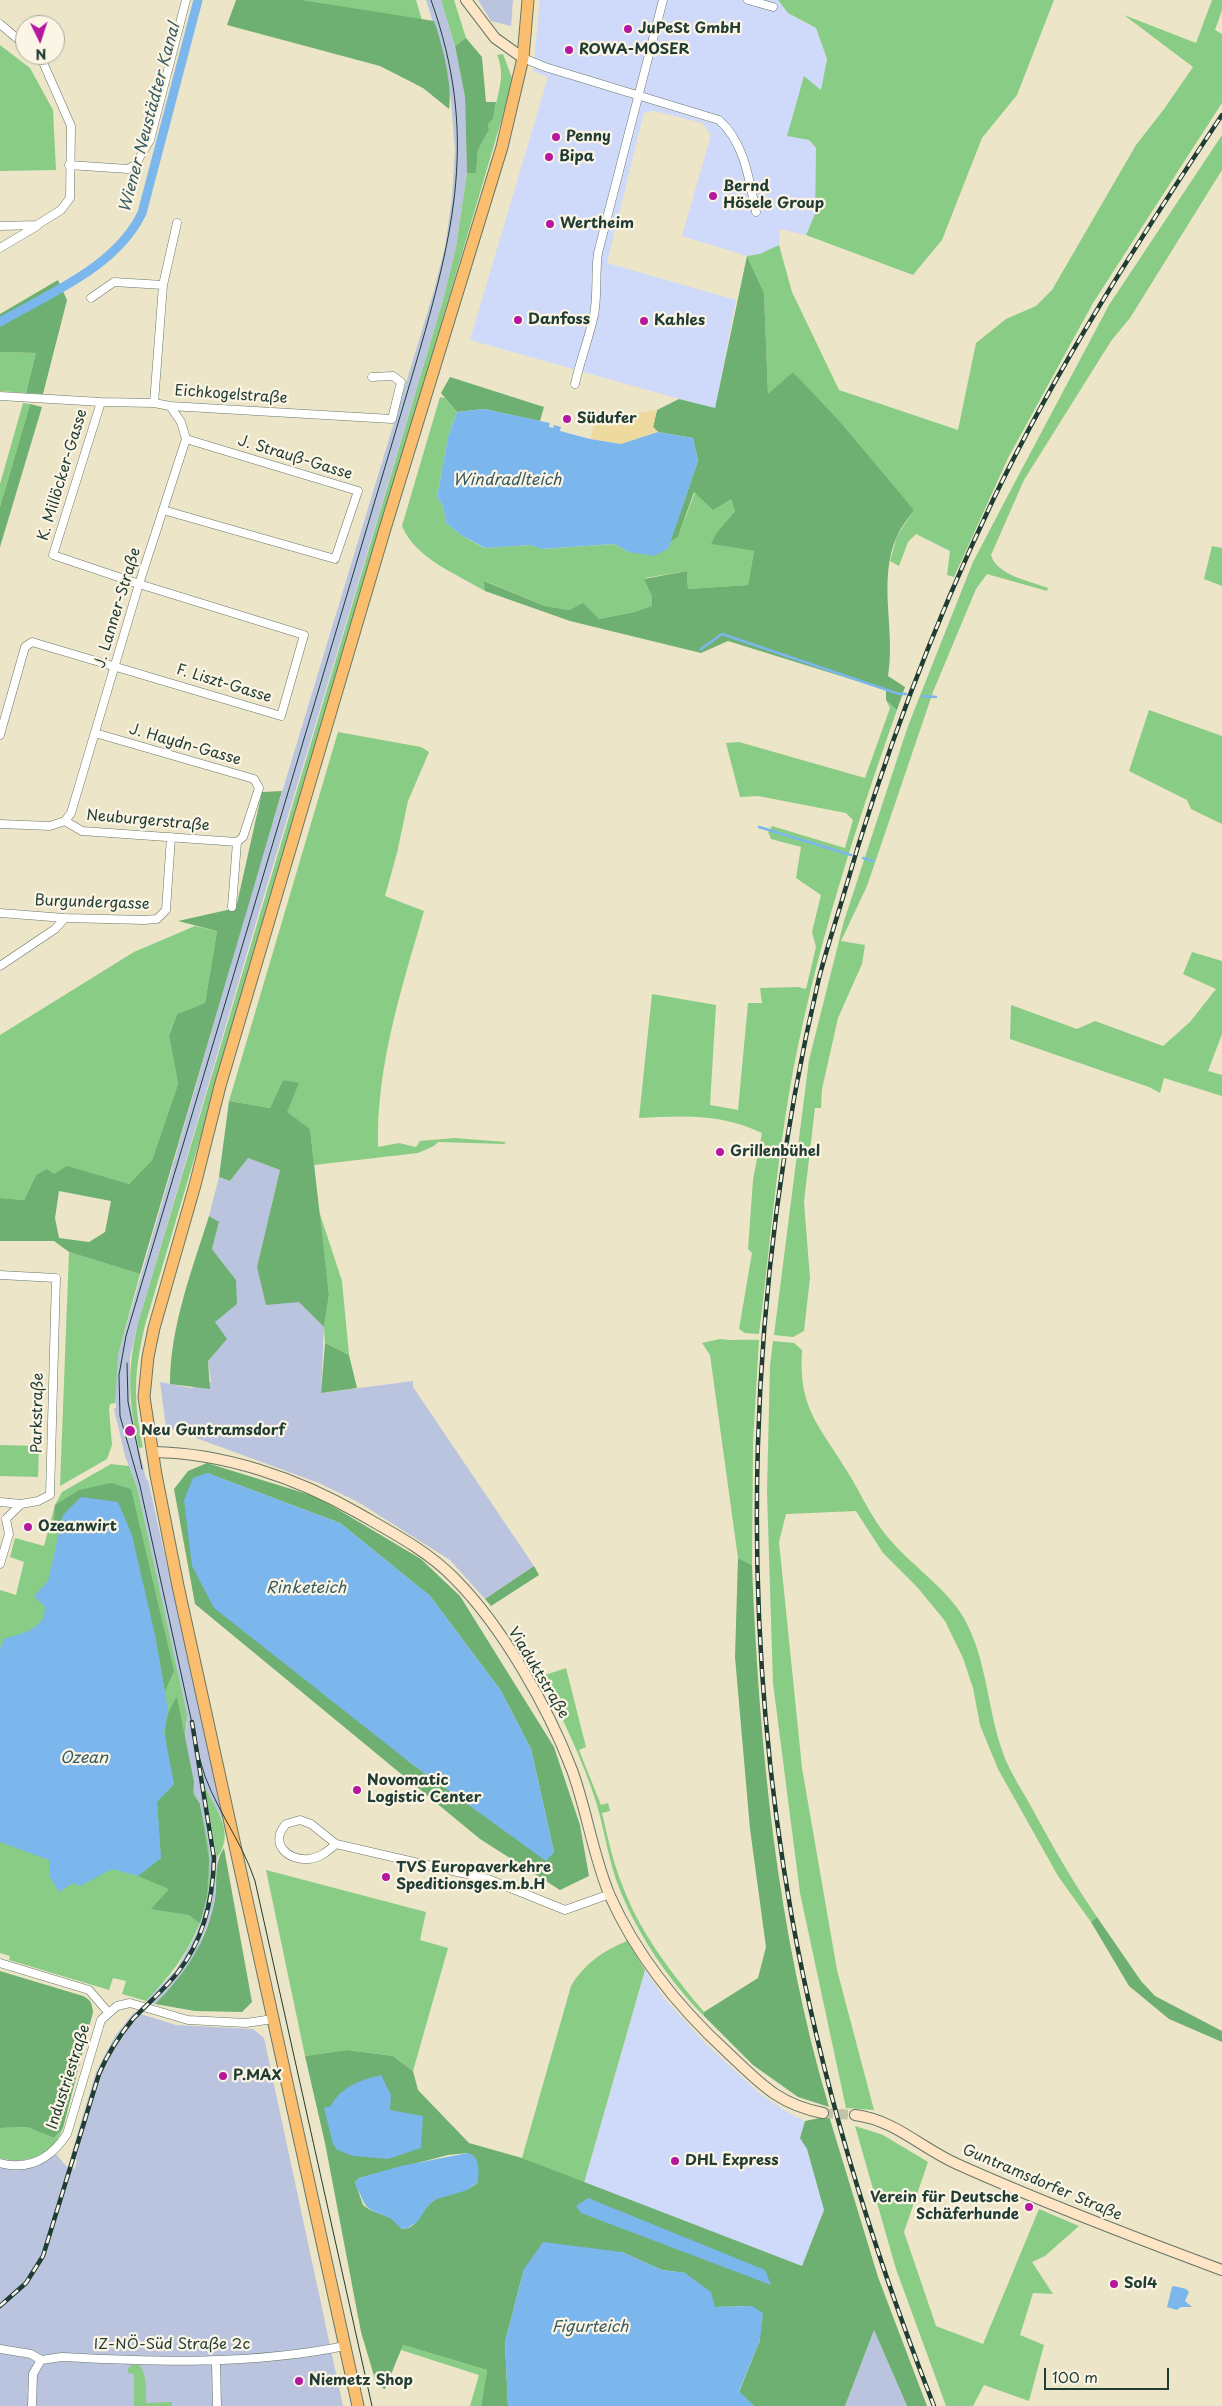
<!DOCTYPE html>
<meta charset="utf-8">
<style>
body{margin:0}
#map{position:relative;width:1222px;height:2406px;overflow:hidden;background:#ece5c7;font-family:"Playpen Sans",sans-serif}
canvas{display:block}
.north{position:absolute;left:15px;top:15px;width:50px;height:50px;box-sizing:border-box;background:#fcf5e5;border:1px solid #a4ab9e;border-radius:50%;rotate:176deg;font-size:14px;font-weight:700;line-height:20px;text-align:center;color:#1f3d34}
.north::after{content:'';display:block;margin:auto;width:18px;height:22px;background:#b5179e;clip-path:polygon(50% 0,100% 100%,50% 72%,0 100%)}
.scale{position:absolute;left:1044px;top:2368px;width:125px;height:22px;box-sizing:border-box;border:2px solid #1f3d34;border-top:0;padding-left:6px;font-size:15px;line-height:18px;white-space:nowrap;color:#1f3d34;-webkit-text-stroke:4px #fcf5e5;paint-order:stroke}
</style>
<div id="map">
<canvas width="1222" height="2406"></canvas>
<div class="north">N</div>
<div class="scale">100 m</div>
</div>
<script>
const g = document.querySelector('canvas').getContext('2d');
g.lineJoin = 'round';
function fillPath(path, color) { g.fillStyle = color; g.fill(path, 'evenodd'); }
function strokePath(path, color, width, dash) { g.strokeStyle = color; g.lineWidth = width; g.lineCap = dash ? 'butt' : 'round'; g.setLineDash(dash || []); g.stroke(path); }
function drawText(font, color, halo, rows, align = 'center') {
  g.font = font + ' "Playpen Sans",sans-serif'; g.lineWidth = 4.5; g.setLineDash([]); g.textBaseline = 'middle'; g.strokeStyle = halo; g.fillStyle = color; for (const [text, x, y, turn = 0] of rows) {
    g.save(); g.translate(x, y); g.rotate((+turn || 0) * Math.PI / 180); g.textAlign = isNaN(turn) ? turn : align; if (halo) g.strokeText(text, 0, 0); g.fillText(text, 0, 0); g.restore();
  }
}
const built = new Path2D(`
 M540,0H778L788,13L816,28L827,59L821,90L804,77L788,136L809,140L816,148L815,215L806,235L780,229L779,245L760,254L747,256L682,236L711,135L702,123L654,111L644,112L607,263L736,300L715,409L470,340L548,77L533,71Z
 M645,1970L664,1998L705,2043L759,2093L782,2109L805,2121L800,2138L807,2149L824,2210L802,2266L584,2183Z`);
const industrial = new Path2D(`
 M426,0H441L455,46L465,97L467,173L456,247L444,297L265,892L138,1323L130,1357V1402L135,1431L146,1479L148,1480L224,1822L205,1788L217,1858L215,1898L211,1916L195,1956L183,1974L155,2004L146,2001L176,1970L196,1934L200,1923L209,1859L200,1804L193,1794L192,1787L194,1782L185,1741L187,1724L137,1487L125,1456L114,1409L116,1408L114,1384L118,1355L253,888L433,294L445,247L452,198L455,151L451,100L442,51Z
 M478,0H513L511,26L491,21Z
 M248,1158L280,1170L257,1268L299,1301L324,1327L321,1393L413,1381V1387L534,1566L485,1599L450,1560L358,1502L319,1483L166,1427L160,1382L191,1388L211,1382L208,1361L215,1322L236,1280L212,1249L219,1223L209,1216L219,1177L230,1181Z
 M134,2012L176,2025L253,2029L264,2038L343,2406H0V2158L7,2160L51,2148L67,2167L75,2169L77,2160L71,2155L96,2072L115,2036Z
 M874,2330L907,2406H845Z`);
const green = new Path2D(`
 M302,0H416L422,20Z
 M441,0H454L466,38L455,46Z
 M778,0H1054L1017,95L982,138L942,240L913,275L806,235L815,214L816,148L809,140L787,136L804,76L821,90L827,59L816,28L788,13Z
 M1212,0H1222V10L1215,30L1222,34V103L1093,303L1008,458L954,577L947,575L950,551L916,534L908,542L899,566L890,561L897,536L914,510L793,372L768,395L764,293L747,256L760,254L779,245L792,292L839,390L958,430L976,343L1006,319L1036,306L1052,290L1136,145L1164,109L1193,67L1124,15L1196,43Z
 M0,45L30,68L53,110L56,170L0,171Z
 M503,54L512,78L505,108L145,1325C134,1373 133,1399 143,1447L139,1448C128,1400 127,1371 138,1323L444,297L456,247L467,173L476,172L478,150L489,130L488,124L493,119C496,97 507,77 497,55Z
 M1222,135V170L1130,318L1111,341L1024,480L991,555C996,575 1030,581 1048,588L1047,591L987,574L976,589L933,692L867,886L841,941L865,945L862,964L838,1018L822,1089L821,1108H815L804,1202L810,1278L804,1331L793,1337L774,1335L809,1060L844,921L908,726L973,562L1015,482L1109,305Z
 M0,352L36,353L26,393L0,391Z
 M440,397L445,398L457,412L448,437L437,497L443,506L446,523L461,535L484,548L531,545L543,549L614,544L629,552L668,549L670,542L678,537L695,492L731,499L735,511L717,532L712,544L754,551L748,585L688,589L687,571L645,578L653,596V606L634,612L599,619L570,610L545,606L485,581V591C455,573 416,559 402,526Z
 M23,403L30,404L0,507V484Z
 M1212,546L1222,548V586L1204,579Z
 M886,700L897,710C850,843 806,980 785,1119C774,1190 768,1262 759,1334L745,1333L739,1329L752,1253L748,1249L753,1180L762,1133C720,1113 684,1116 639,1118L652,994L716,1005L710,1105L738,1110L748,1003H762L760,988L798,987L806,989L816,947L812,932L821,895L796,878L801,847L771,839L768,832L772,826L845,848L853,820L846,813L758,796L740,797L726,743L739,742L865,778L890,708Z
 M1149,710L1222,736V824L1191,809L1187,800L1129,771Z
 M338,732L421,747L429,752L408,801L397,853L385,896L424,911C402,987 376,1066 378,1147L399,1143L416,1147L420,1141L454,1138L506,1142L504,1144L438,1142L434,1146L418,1153L314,1165L310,1129L286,1112L298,1084L283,1080L270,1108L229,1101Z
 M195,926L217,931L205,1003L177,1014L169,1034L178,1084L152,1160L129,1184L54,1174L36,1175L24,1200L0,1198V1035L134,952Z
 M1192,952L1222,961V1034L1208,1071L1222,1075V1096L1164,1078L1160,1093L1149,1087L1010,1039L1011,1005L1077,1029L1095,1021L1163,1046L1190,1022L1216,989L1183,974Z
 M318,1208L342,1281L349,1355L325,1343L324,1327L329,1295Z
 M69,1252L140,1274L118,1355L115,1403L110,1404L109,1409L112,1445L107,1459L60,1486Z
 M720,1339C734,1341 745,1339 759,1340L753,1442L752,1565L738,1558L710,1355L702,1343Z
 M773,1341L794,1343L802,1350C798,1408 819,1425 847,1471C862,1495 872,1520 891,1541C911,1564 941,1585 958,1609C987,1650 986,1706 1003,1753C1010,1773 1023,1791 1033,1810C1053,1847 1073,1882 1097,1917L1091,1922L1058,1876L998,1769L980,1725L973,1688L963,1658L945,1621L918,1588L883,1553L856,1511L786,1514L779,1542L802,1768L837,1970L874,2110L846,2108L800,1893L773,1683L767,1492L770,1366Z
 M0,1445L39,1446L38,1477L0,1476Z
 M111,1464L129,1466L137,1487L187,1715L185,1741L194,1782C191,1793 198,1797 200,1807C203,1815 204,1824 206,1833C221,1901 192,1955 146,2001L122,1994L126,1981L113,1978L109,1990L9,1960L10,1956L0,1953V1590L16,1595L24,1562L10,1557L15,1538L44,1546L55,1505L62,1492Z
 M566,1668L586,1747L579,1750L601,1805L608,1803L610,1811L602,1813C608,1838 613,1863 623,1887C640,1933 673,1975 704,2012V2016C670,1982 638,1935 620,1890C609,1863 605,1833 597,1805C583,1760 562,1718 542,1676Z
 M204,1785C216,1811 236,1831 217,1858Z
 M266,1870L426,1912L420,1940L448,1948L413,2071L393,2056L347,2050L305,2056Z
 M627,1941L645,1970L584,2183L522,2158L571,1986C585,1963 603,1951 627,1941Z
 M855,2126L883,2135L928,2162L904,2232L936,2326L983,2344L1039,2209L1079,2226L1045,2256L1032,2262L1053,2294L1033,2293L1020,2335L1044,2345L1029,2401L984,2385L973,2406H946L896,2269Z
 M27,2127L54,2138L63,2128C54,2154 26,2166 0,2158V2128Z
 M403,2345L487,2370L481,2406H470L479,2375L401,2350Z
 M139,2365C147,2373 146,2391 146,2403L172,2402V2406H134V2374L128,2373V2368L132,2365Z`);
const forest = new Path2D(`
 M236,0H302L434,21C442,43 453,87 449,109L423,88L380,66L227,25Z
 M466,38L482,57L486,102H496L493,119L488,124L489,130L478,150L476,173H467L465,97L455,46Z
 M747,256L764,293L768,394L793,372L840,422L914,510C908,519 901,527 897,536C877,581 896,630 888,676L905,687L897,710L886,700V690L728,641L701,653L570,621L485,591L484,581L545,606L570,610L583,603L599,619L634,612L652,606V596L644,579L687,571L688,589L748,585L754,551L711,544L717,532L735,511L731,499L713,510L694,492L678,537L670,542L698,461L693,438L658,432L653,427L657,410L679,399L715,408Z
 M58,280L67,300L43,394L26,393L36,353L0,352V314Z
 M450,377L544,407L540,421L484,409L457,412L441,393Z
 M30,404L42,407L0,547V507Z
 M282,791L140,1274L69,1252L54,1241H0V1198L24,1200L36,1175L47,1169L54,1174L67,1166L129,1184L152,1160L178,1084L169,1035L177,1014L205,1003L217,931L178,921L236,908L262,792ZM59,1191L111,1201L105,1232L89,1242L59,1238L55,1218Z
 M283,1080L299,1083L287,1112L310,1129L329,1295L324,1327L299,1302L266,1305L257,1267L280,1170L248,1158L230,1181L219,1177L229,1101L270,1108Z
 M209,1216L219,1222L212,1249L236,1280L237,1304L215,1322L227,1339L208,1361L210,1389L170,1384C170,1327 192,1270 209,1216Z
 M325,1343L349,1355L357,1388L321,1393Z
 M207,1463L317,1497L421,1559L460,1596L554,1747L580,1825L589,1876L560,1890L480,1839L195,1604L174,1489L188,1471ZM207,1473L340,1523L430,1596L501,1691L531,1749L554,1852L546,1860L408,1761Z
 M111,1483L131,1489L174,1671L165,1691L155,1635L63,1515L60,1529L54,1526L55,1505L79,1490Z
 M738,1558L752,1565C759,1747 777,1932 829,2107L798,2097L753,2065L704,2016V2012L758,1978L766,1947L750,1829L735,1657Z
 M534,1566L539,1575L491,1606L485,1599Z
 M177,1697L194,1782L193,1794L200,1804L209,1859L207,1896L200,1923L189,1915L151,1909L169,1889L138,1876L161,1858L157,1802L174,1784C168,1751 156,1727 177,1697Z
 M224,1848L252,2002L242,2012L195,2011L155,2004C185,1974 207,1942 215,1899C218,1880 213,1864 224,1848Z
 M1097,1917L1141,1981L1155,1996L1222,2031V2042L1169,2019L1129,1986L1091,1922Z
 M0,1971L83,1996C91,2000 92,2003 93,2012L63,2128L54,2138L27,2127L0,2128Z
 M347,2050L393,2056L413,2071L418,2090L469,2143L522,2158L802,2266L824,2210L807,2149L800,2138L805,2121L829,2116L878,2277L927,2406H907L874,2330L845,2406H754L739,2392L760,2340L752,2306L715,2307L685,2273L662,2270L622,2252L524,2269L505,2342L508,2406H481L487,2370L403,2345L385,2389L377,2386L361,2332L325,2143L305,2056ZM467,2153L478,2182C463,2196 445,2191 432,2202C421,2210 418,2229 402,2229L391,2218L370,2210L363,2205L355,2182L359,2178L448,2155Z`);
const sand = new Path2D(`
 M657,410L653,427L658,432L621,444L590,439L596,418L623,425L625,415Z`);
const water = new Path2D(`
 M484,409L550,423L549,427L553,428L554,425L561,427L560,431L590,439L621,444L658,432L693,438L698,461L668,549L654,556L629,552L614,544L542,549L531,545L485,548L461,535L446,523L443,506L437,497L448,437L457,412Z
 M207,1473L340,1523L430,1596L501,1691L531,1749L554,1852L546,1861L408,1761L214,1608L192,1566L184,1500L193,1478Z
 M81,1497L118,1502L132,1535L155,1635L168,1710L164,1732L174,1784L157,1802L161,1858L138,1876L112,1869L80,1886L73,1883L59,1892L50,1877L49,1860L0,1842V1649L4,1639C22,1633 45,1630 45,1607L34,1596L48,1581L63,1515Z
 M381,2075L391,2095L390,2110L423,2116L421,2148L388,2159L353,2156L337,2150L333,2144L324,2108L331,2106C340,2087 361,2080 381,2075Z
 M468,2153C480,2156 479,2171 478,2182L467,2190L434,2200L427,2207L418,2221L406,2229C397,2229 398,2223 391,2219C377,2210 368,2215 361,2196C359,2191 356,2188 355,2182L359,2178L401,2166Z
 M588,2198L765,2270L771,2285L581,2213L576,2206Z
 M543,2242L622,2252L662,2270L685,2273L711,2292L715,2307L752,2306L763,2313L760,2340L739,2391L754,2406H508L505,2342L524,2269Z
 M1174,2286L1186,2289L1189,2292L1185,2301L1192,2307H1181L1177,2310L1167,2307L1172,2287Z`);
const stream = new Path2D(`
 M701,649L722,634L899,694H906
 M922,696L936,697
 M759,827L851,855
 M863,858L873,861`);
const canal = new Path2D(`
 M0,322C50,293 116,267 142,213L198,0`);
const secondaryTunnel = new Path2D(`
 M823,2113L855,2115`);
const street = new Path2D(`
 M748,0L773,7
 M0,24L25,45
 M523,58L545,67L719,120C745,143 749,180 756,212
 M69,165L128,169L135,165L150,140L186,0
 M0,226L37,225L61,210L70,198L71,126L42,60L36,55
 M0,248L37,226
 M91,298L114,282L163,285
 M575,384C580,361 589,338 594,315C598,294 595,274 598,253L663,0
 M0,396L101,402L154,403L170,406L392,419L401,382L393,376L372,377
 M154,403L163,285L177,223
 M163,510L335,559L358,491L186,439
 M95,733L254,779L259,788L243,837L237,842L232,907
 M0,735L25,647L32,642L281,716L304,635L139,584L53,555L101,402
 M65,821L71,813L139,584L186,439L181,422L170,406
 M0,824L50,826L65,821L82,831L237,842
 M0,913L65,918L144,920L157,919L166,910L171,837
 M0,966L55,929L65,918
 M0,1275L56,1278L50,1495L38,1501L21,1504L6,1519
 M0,1502L21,1504
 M0,1564L9,1534L6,1519
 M336,1844C328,1851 320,1858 309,1859C287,1861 269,1843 286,1824L300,1820L311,1824L336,1844L488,1879L565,1910L610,1894
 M0,1963L89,1990L108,2012
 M0,2163C29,2171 51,2158 67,2134L101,2020L117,2006L130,2003L188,2020L246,2023L273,2019
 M0,2349L31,2354L41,2360L62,2357C157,2362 251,2365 345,2346
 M216,2362L217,2406
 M32,2406L33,2374L41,2360`);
const secondary = new Path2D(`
 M466,0L495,38L523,58
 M153,1452C224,1453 297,1478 358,1513C391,1532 428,1551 454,1578C502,1626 548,1707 572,1770C587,1811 593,1856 610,1896C637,1956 678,2007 727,2052C759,2082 777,2104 823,2113
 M855,2115C895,2120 921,2148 957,2164C1044,2203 1133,2237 1222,2270`);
const primary = new Path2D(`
 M358,2406L178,1586L156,1475L144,1397L148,1357L154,1328L195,1185L220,1086L384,532L502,147L523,58L528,0`);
const tram = new Path2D(`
 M127,1363L128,1402L142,1469
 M372,2406L255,1881C241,1838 211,1804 200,1760L140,1486L120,1416L119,1375L126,1336L416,363C454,232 479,134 431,0`);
const rail = new Path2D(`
 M0,2306L26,2283L43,2256L99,2074C108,2053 119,2036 133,2019C148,2003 165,1989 178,1972C204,1939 213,1899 214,1858L192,1722
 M934,2406C872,2248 822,2085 792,1918C737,1607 747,1285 819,978C826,951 835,924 843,897C882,761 932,628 993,500C1058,365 1139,240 1222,115`);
const markers = [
 [628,29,5,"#b5179e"],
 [569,50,5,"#b5179e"],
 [556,137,5,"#b5179e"],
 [549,157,5,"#b5179e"],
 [713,196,5,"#b5179e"],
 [550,224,5,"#b5179e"],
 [518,320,5,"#b5179e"],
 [644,321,5,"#b5179e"],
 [567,419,5,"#b5179e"],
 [720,1152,5,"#b5179e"],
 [130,1431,6,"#b5179e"],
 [28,1527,5,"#b5179e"],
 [357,1790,5,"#b5179e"],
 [386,1877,5,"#b5179e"],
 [223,2076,5,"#b5179e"],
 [675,2161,5,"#b5179e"],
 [1029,2207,5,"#b5179e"],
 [1114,2284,5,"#b5179e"],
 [299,2381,5,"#b5179e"]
];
const poiNames = [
 ["JuPeSt GmbH",638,29],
 ["ROWA-MOSER",579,50],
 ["Penny",566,137],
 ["Bipa",559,157],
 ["Bernd",723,187],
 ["Hösele Group",723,204],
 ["Wertheim",560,224],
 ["Danfoss",528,320],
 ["Kahles",654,321],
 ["Südufer",577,419],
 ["Grillenbühel",730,1152],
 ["Neu Guntramsdorf",141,1431],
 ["Ozeanwirt",38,1527],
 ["Novomatic",367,1781],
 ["Logistic Center",367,1798],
 ["TVS Europaverkehre",396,1868],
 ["Speditionsges.m.b.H",396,1885],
 ["P.MAX",233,2076],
 ["DHL Express",685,2161],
 ["Verein für Deutsche",1019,2198,"right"],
 ["Schäferhunde",1019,2215,"right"],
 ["Sol4",1124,2284],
 ["Niemetz Shop",309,2381]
];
const streetNames = [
 ["Eichkogelstraße",231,395,4],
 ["J. Strauß-Gasse",295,458,17],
 ["K. Millöcker-Gasse",63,475,-73],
 ["J. Lanner-Straße",118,608,-73],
 ["F. Liszt-Gasse",224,684,17],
 ["J. Haydn-Gasse",185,745,16],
 ["Neuburgerstraße",148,821,5],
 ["Burgundergasse",92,903,2],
 ["Parkstraße",38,1413,-89],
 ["Viaduktstraße",538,1673,59],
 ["Industriestraße",69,2077,-72],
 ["Guntramsdorfer Straße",1042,2183,23],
 ["IZ-NÖ-Süd Straße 2c",172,2345]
];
const waterNames = [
 ["Wiener Neustädter Kanal",150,118,-75],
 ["Windradlteich",507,481],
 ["Rinketeich",306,1589],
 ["Ozean",84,1759],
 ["Figurteich",590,2328]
];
fillPath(built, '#cfdafa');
fillPath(industrial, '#bac4de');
fillPath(green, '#89cc85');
fillPath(forest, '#6eb072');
fillPath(sand, '#eeda9e');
fillPath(water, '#7bb6ec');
strokePath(stream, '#7bb6ec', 2.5);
strokePath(canal, '#7bb6ec', 9);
strokePath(secondaryTunnel, '#c3c3aa', 10, [10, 5]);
strokePath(street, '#677867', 9);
strokePath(secondary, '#677867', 12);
strokePath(primary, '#677867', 13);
strokePath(street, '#fff', 8);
strokePath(secondary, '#fde5c5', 10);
strokePath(primary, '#fbbe6e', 11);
strokePath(tram, '#1f3d34', 1);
strokePath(rail, '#1f3d34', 4.5);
strokePath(rail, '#fcf5e5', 2.5, [8]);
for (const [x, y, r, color] of markers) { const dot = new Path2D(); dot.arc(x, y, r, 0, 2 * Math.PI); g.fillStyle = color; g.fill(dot); strokePath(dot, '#fcf5e5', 2); }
drawText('bold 15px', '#1f3d34', '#fcf5e5', poiNames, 'left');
drawText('15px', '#1f3d34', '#fcf5e5', streetNames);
drawText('italic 16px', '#365b62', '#fcf5e5', waterNames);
</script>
